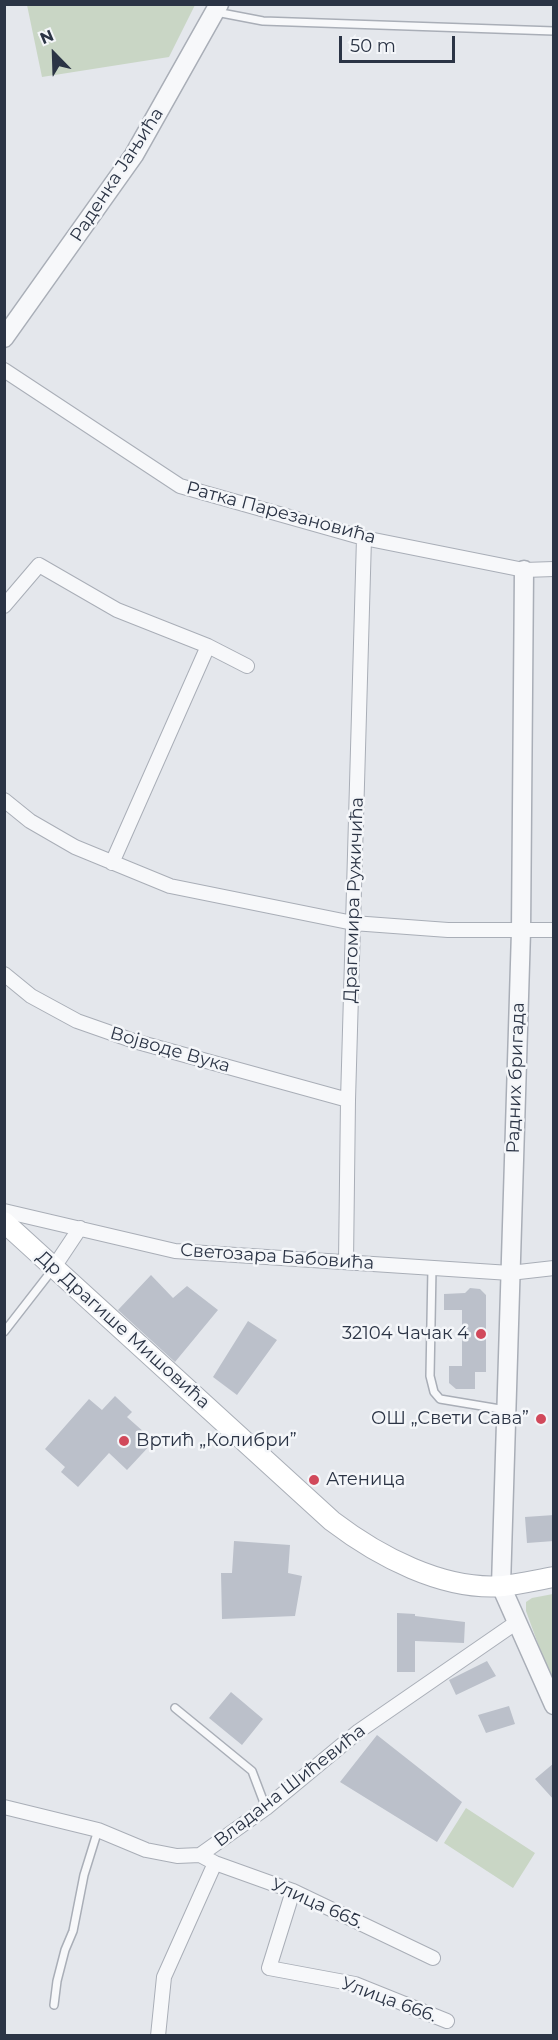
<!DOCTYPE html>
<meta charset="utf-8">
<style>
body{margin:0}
#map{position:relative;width:558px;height:2040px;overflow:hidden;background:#e4e7ec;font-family:Montserrat,sans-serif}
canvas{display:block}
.frame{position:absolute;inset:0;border:6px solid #2b3445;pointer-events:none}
.north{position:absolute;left:24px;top:24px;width:60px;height:60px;-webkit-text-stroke:4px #f4f6f9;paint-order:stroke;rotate:337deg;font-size:16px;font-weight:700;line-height:24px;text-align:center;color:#2b3445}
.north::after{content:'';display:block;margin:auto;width:21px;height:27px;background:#2b3445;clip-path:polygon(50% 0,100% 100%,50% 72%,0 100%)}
.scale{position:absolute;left:339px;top:36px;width:116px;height:27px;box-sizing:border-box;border:3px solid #2b3445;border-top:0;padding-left:8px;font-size:18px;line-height:21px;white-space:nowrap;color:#2b3445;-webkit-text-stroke:4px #f4f6f9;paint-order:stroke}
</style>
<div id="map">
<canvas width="558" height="2040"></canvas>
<div class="frame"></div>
<div class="north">N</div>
<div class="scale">50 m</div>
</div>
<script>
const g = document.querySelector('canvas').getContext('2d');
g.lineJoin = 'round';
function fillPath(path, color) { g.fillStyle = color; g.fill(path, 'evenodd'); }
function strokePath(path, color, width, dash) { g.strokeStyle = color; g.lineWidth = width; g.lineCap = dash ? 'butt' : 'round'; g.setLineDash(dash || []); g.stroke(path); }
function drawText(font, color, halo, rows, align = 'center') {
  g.font = font + ' Montserrat,sans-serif'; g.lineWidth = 5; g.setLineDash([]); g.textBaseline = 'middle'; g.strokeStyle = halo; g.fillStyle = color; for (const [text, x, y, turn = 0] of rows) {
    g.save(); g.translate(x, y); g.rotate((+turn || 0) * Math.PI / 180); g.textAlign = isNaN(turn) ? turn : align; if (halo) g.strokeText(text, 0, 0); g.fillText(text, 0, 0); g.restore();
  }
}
const green = new Path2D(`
 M27,5V4L195,5L169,57L42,77Z
 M553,1594V1685L526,1611V1602L532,1598Z
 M466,1808L535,1853L513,1888L444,1843Z`);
const building = new Path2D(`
 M151,1275L173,1298L187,1286L218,1310L175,1362L118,1310Z
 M470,1288L480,1289L486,1295V1372H475V1389H456L449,1383V1366H462V1310H444V1294L465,1293Z
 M248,1321L277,1340L237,1395L213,1377Z
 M115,1396L132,1412L127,1417L154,1441L127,1470L109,1453L78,1487L61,1472L65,1467L45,1449L89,1399L102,1410Z
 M554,1515V1541L527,1543L525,1517Z
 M234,1541L290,1545L288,1573L302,1576L295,1616L222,1619L221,1573H232Z
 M397,1613L415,1614V1616L465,1622L464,1643L415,1641V1672H397Z
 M487,1661L496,1676L456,1695L449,1680Z
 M231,1692L263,1719L242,1745L209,1718Z
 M509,1706L515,1724L486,1733L478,1715Z
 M377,1735L462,1802L437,1842L340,1782Z
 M554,1763V1800L535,1779Z`);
const service = new Path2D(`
 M216,12L263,21L554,31
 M432,1268L430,1376L434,1392L440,1399L506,1410
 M4,1332L53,1269
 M175,1708L252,1771L266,1808
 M54,2005L57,1981L65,1950L73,1931L84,1875L98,1830`);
const minor = new Path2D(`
 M4,370L180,486L364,538L524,570L554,569
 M4,606L39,565L117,610L208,646L247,666
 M4,800L30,821L75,847L170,886L353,923L448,930H554
 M112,863L208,646
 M4,974L31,996L77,1021L134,1041L348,1100
 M4,1211L175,1251L510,1273L554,1268
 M346,1262L348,1100L364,538
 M54,1267L80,1228
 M4,1807L98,1830L146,1850L177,1856L200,1855L266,1808L359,1731L517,1622
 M200,1855L215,1863L293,1891L433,1958
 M293,1891L269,1968L355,1984L447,2021
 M158,2036L164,1977L215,1863`);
const tertiary = new Path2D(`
 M4,338L134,155L219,4
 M524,570L521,931L501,1586L554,1705`);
const secondary = new Path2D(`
 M4,1222L332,1521C378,1556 443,1591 503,1586C520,1584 537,1580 554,1577`);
const markers = [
 [481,1334,6,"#d1495b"],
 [541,1419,6,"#d1495b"],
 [124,1441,6,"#d1495b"],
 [314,1480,6,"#d1495b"]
];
const streetNames = [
 ["Раденка Јањића",117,175,-57],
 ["Ратка Парезановића",281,513,15],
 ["Драгомира Ружичића",354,900,-88],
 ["Војводе Вука",170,1050,16],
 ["Радних бригада",516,1078,-88],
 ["Светозара Бабовића",277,1257,4],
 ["Др Драгише Мишовића",123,1330,42],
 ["Владана Шићевића",290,1786,-38],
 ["Улица 665.",317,1904,24],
 ["Улица 666.",389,2000,20]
];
const poiNames = [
 ["32104 Чачак 4",469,1334],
 ["ОШ „Свети Сава”",529,1419],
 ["Вртић „Колибри”",136,1441,"left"],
 ["Атеница",326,1480,"left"]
];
fillPath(green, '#c9d6c5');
fillPath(building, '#bbc0ca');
strokePath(service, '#a9aeb7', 10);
strokePath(minor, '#a9aeb7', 16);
strokePath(tertiary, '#a9aeb7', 21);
strokePath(secondary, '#a9aeb7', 22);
strokePath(service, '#f7f8fa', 7);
strokePath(minor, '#f7f8fa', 14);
strokePath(tertiary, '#f7f8fa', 18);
strokePath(secondary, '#fff', 20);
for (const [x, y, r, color] of markers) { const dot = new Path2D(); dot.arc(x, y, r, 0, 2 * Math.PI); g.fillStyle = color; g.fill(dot); strokePath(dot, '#f4f6f9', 2); }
drawText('18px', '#2b3445', '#f4f6f9', streetNames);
drawText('18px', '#2b3445', '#f4f6f9', poiNames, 'right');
</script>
